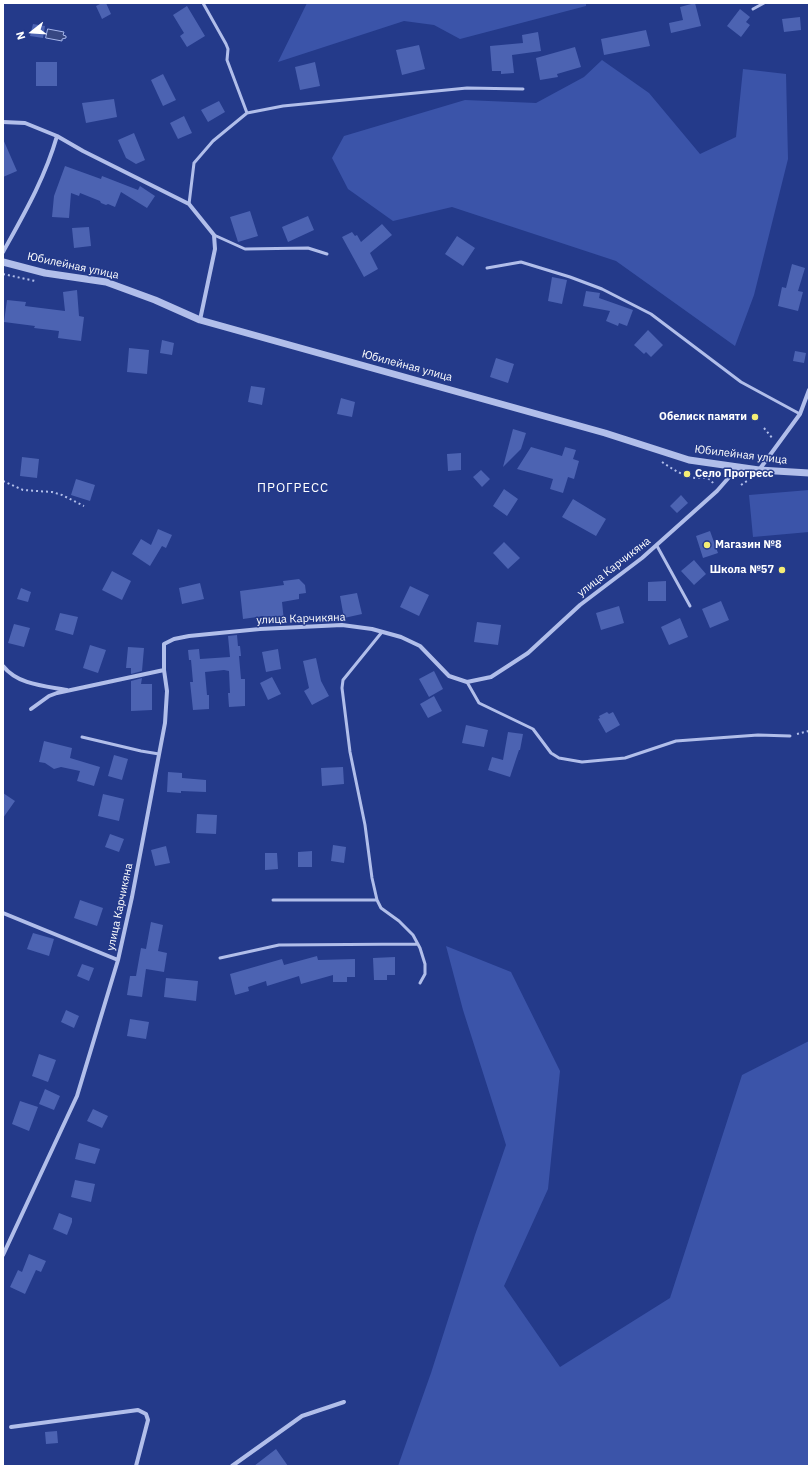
<!DOCTYPE html>
<meta charset="utf-8">
<style>
body{margin:0}
#map{position:relative;width:812px;height:1469px;overflow:hidden;background:#243a8a;font-family:"IBM Plex Sans",sans-serif}
canvas{display:block}
.frame{position:absolute;inset:0;border:4px solid #fff;pointer-events:none}
.north{position:absolute;left:12px;top:12px;width:40px;height:40px;-webkit-text-stroke:3px #243a8a;paint-order:stroke;rotate:253deg;font-size:11px;font-weight:700;line-height:16px;text-align:center;color:#fff}
.north::after{content:'';display:block;margin:auto;width:14px;height:18px;background:#fff;clip-path:polygon(50% 0,100% 100%,50% 72%,0 100%)}
</style>
<div id="map">
<canvas width="812" height="1469"></canvas>
<div class="frame"></div>
<div class="north">N</div>
</div>
<script>
const g = document.querySelector('canvas').getContext('2d');
g.lineJoin = 'round';
function fillPath(path, color) { g.fillStyle = color; g.fill(path, 'evenodd'); }
function strokePath(path, color, width, dash) { g.strokeStyle = color; g.lineWidth = width; g.lineCap = dash ? 'butt' : 'round'; g.setLineDash(dash || []); g.stroke(path); }
function drawText(font, color, halo, rows, align = 'center') {
  g.font = font + ' "IBM Plex Sans",sans-serif'; g.lineWidth = 3; g.setLineDash([]); g.textBaseline = 'middle'; g.strokeStyle = halo; g.fillStyle = color; for (const [text, x, y, turn = 0] of rows) {
    g.save(); g.translate(x, y); g.rotate((+turn || 0) * Math.PI / 180); g.textAlign = isNaN(turn) ? turn : align; if (halo) g.strokeText(text, 0, 0); g.fillText(text, 0, 0); g.restore();
  }
}
const green = new Path2D(`
 M307,3H586V6L460,39L434,25L404,21L278,62Z
 M602,60L649,93L700,154L736,137L743,69L786,74L788,159L754,295L735,346L616,261L452,207L393,221L348,189L332,158L344,136L465,100L536,103L584,77Z
 M809,490V532L753,537L749,495Z
 M446,946L511,972L560,1071L548,1189L504,1286L560,1367L670,1298L742,1075L809,1041V1466H398L431,1373L475,1235L506,1145L463,1010Z`);
const water = new Path2D(`
 M48,29L64,32L63,35L66,36V38L62,39V41L46,38Z`);
const building = new Path2D(`
 M102,3H106L111,14L102,19L96,6Z
 M695,3L701,26L671,33L669,23L683,20L680,7Z
 M187,6L205,36L187,47L180,36L184,33L173,15Z
 M740,9L750,17L746,22L750,25L741,37L727,26Z
 M800,17L801,30L784,32L782,19Z
 M33,24L45,26L43,38L30,36Z
 M646,30L650,46L604,55L601,39Z
 M538,32L541,51L512,55L514,73L501,74V71H492L490,46L523,43L522,35Z
 M419,45L425,69L402,75L396,50Z
 M575,47L581,67L557,74L558,77L540,80L536,58Z
 M36,62H57V86H36Z
 M315,62L320,86L300,90L295,67Z
 M163,74L176,100L163,106L151,80Z
 M114,99L117,117L86,123L82,103Z
 M219,101L225,112L208,122L201,110Z
 M184,116L192,133L178,139L170,123Z
 M134,133L145,160L136,164L126,158L118,140Z
 M3,139L17,171L3,177Z
 M65,166L101,179L102,176L138,190L140,186L155,196L147,208L121,192L115,207L108,204L106,205L101,203L100,201L80,193L79,196L71,193L69,218L52,217L54,196Z
 M250,211L258,236L238,242L230,217Z
 M308,216L314,230L288,242L282,227Z
 M382,224L392,235L370,253L378,269L364,277L342,237L352,232L355,236L357,235L361,242Z
 M89,227L91,246L74,248L72,228Z
 M457,236L475,248L463,266L445,254Z
 M792,264L805,268L798,291L803,292L798,311L778,306L782,287L786,288Z
 M552,277L567,280L562,304L548,301Z
 M77,290L79,316L84,317L81,341L58,338L59,331L34,328L35,326L4,322L7,300L26,302L25,306L65,311L63,292Z
 M586,291L600,293L599,298L633,310L627,326L619,323L618,326L606,321L610,311L583,306Z
 M648,330L663,345L651,357L646,352L644,354L634,345Z
 M162,340L174,343L172,355L160,353Z
 M129,348L149,350L147,374L127,372Z
 M795,351L806,353L804,363L793,361Z
 M496,358L514,364L508,383L490,377Z
 M251,386L265,388L262,405L248,402Z
 M341,398L355,402L352,417L337,414Z
 M513,429L526,433L521,449L503,467Z
 M531,447L562,456L565,447L576,450L573,459L579,461L574,479L568,477L563,493L550,489L553,479L517,469Z
 M461,453V470L448,471L447,454Z
 M22,457L39,459L37,478L20,476Z
 M481,470L490,479L482,487L473,477Z
 M76,479L95,485L90,501L71,495Z
 M504,489L518,499L507,516L493,506Z
 M681,495L688,503L677,513L670,506Z
 M573,499L606,519L596,536L562,517Z
 M158,529L172,535L166,548L162,546L150,566L132,554L141,539L151,545Z
 M710,531L718,553L703,558L696,536Z
 M504,542L520,558L508,569L493,553Z
 M694,560L706,574L694,585L681,571Z
 M112,571L131,581L122,600L102,590Z
 M299,579L305,585L306,593L299,594V599L282,602L284,621L265,623L264,616L243,619L240,591L284,585L283,581Z
 M666,581V601H648V582Z
 M200,583L204,599L182,604L179,588Z
 M410,586L429,595L419,616L400,607Z
 M21,588L31,592L28,602L17,599Z
 M357,593L362,614L344,618L340,596Z
 M721,601L729,620L710,628L702,609Z
 M619,606L624,623L601,630L596,613Z
 M60,613L78,617L73,635L55,630Z
 M680,618L688,637L669,645L661,627Z
 M477,622L501,625L498,645L474,642Z
 M14,624L30,628L24,647L8,643Z
 M237,635L238,646H240L241,656H239L241,679H245V706L229,707L228,693H230L229,671L224,670L205,672L207,695H209V709L193,710L190,682H193L191,660H189L188,650L199,649L200,659L230,657L228,636Z
 M90,645L106,650L98,673L83,668Z
 M128,647L144,648L142,671L131,674V668H126Z
 M278,649L281,669L266,672L262,652Z
 M316,658L321,681L329,696L312,705L304,691L309,688L303,661Z
 M434,671L443,689L429,697L419,679Z
 M272,677L281,694L268,700L260,683Z
 M142,678L141,684H152V710L131,711V681Z
 M434,696L442,711L428,718L420,704Z
 M607,712L609,714L613,712L620,725L606,733L598,719L600,718L599,716Z
 M466,725L488,730L484,747L462,743Z
 M508,732L523,734L520,750H519L510,777L488,770L492,757L503,760Z
 M44,741L72,748L70,758L100,767L94,786L77,781L80,771L61,767L54,769L45,763L39,762Z
 M114,755L128,759L122,780L108,776Z
 M343,767L344,784L322,786L321,768Z
 M168,772L182,773V778L206,780V792L181,791V793L167,792Z
 M3,793L15,801L3,818Z
 M103,794L124,799L119,821L98,816Z
 M197,814L217,815L216,834L196,833Z
 M110,834L124,839L119,852L105,847Z
 M333,845L346,847L344,863L331,861Z
 M166,846L170,863L155,866L151,850Z
 M312,851V867H298V852Z
 M265,853H277L278,869L265,870Z
 M80,900L103,908L97,926L74,918Z
 M151,922L163,925L158,951L167,953L164,972L146,969L142,997L127,995L130,976H136L141,948L146,949Z
 M33,933L54,939L49,956L27,949Z
 M317,956L318,960L355,959V977H347V982H333V975L301,984L299,976L267,986L266,981L248,987L249,991L235,995L230,974L282,959L284,965Z
 M395,957V975H387V980H374L373,958Z
 M82,964L94,968L89,981L77,976Z
 M166,978L198,981L196,1001L164,997Z
 M66,1010L79,1016L74,1028L61,1022Z
 M130,1019L149,1022L146,1039L127,1036Z
 M39,1054L56,1060L48,1082L32,1076Z
 M45,1089L60,1096L54,1110L39,1104Z
 M20,1101L38,1107L29,1131L12,1124Z
 M93,1109L108,1116L102,1128L87,1121Z
 M79,1143L100,1149L95,1164L75,1159Z
 M75,1180L95,1184L91,1202L71,1197Z
 M59,1213L72,1218V1222L67,1235L53,1229Z
 M29,1254L46,1261L41,1272L36,1270L25,1294L10,1287L18,1270L22,1272Z
 M57,1431L58,1443L46,1444L45,1432Z
 M276,1449L288,1466H254Z`);
const path = new Path2D(`
 M3,274L35,281
 M764,428L773,439
 M662,462C671,468 680,474 690,477C699,480 707,474 713,483
 M3,481L23,490L52,492L62,495L84,506
 M741,485L750,479
 M797,734L809,731`);
const service = new Path2D(`
 M203,3L226,44L228,49L227,60L247,113
 M753,9L764,3
 M189,204L194,163L213,141L247,113L283,106L467,88L523,89
 M214,235L245,249L308,248L327,254
 M487,268L521,262L570,277L602,289L651,314L741,382L800,414
 M657,546L690,606
 M382,632L343,680L342,688L350,752L365,825L372,878L377,900L381,908L399,921L413,935L420,948L425,964V974L420,983
 M467,682L479,703L533,729L551,753L559,758L582,762L625,758L676,741L758,735L790,736
 M82,737L141,751L159,754
 M273,900H377
 M220,958L279,945L417,944`);
const minor = new Path2D(`
 M3,122L25,123L57,136C45,178 24,214 3,252
 M57,136L83,151L189,204L214,235L215,249L200,320
 M759,470L800,414L809,390
 M3,666C18,685 45,686 67,690
 M31,709L49,696L57,693L164,670
 M3,913L118,960
 M3,1255L77,1096L118,960L132,897L165,723L167,691L164,670V644L174,639L189,636L260,629L342,625L372,629L401,637L420,646L449,676L467,682L491,677L528,653L580,605L642,558L717,491L738,467
 M11,1427L138,1410L146,1414L148,1420L136,1466
 M232,1466L302,1416L344,1402`);
const tertiary = new Path2D(`
 M3,262L45,273L106,282L155,300L200,320L605,433L689,460L759,470L809,473`);
const markers = [
 [755,417,4,"#f4ed75"],
 [687,474,4,"#f4ed75"],
 [707,545,4,"#f4ed75"],
 [782,570,4,"#f4ed75"]
];
const streetNames = [
 ["Юбилейная улица",73,266,12],
 ["Юбилейная улица",407,366,15],
 ["Юбилейная улица",741,455,7],
 ["улица Карчикяна",614,567,-38],
 ["улица Карчикяна",301,619,-2],
 ["улица Карчикяна",120,907,-78]
];
const poiNames = [
 ["Обелиск памяти",747,417],
 ["Село Прогресс",695,474,"left"],
 ["Магазин №8",715,545,"left"],
 ["Школа №57",774,570]
];
const quarterNames = [
 ["ПРОГРЕСС",293,488]
];
fillPath(green, '#3b54a9');
fillPath(water, '#374782');
strokePath(water, '#a6b6eb', 1);
fillPath(building, '#4c63b2');
strokePath(path, '#b1beea', 2, [2, 3]);
strokePath(service, '#b1beea', 3);
strokePath(minor, '#b1beea', 4);
strokePath(tertiary, '#b1beea', 7);
for (const [x, y, r, color] of markers) { const dot = new Path2D(); dot.arc(x, y, r, 0, 2 * Math.PI); g.fillStyle = color; g.fill(dot); strokePath(dot, '#243a8a', 1.5); }
drawText('11px', '#fff', '#243a8a', streetNames);
drawText('bold 11px', '#fff', '#243a8a', poiNames, 'right');
g.letterSpacing = '1px';
drawText('13px', '#fff', '#243a8a', quarterNames);
g.letterSpacing = '0px';
</script>
